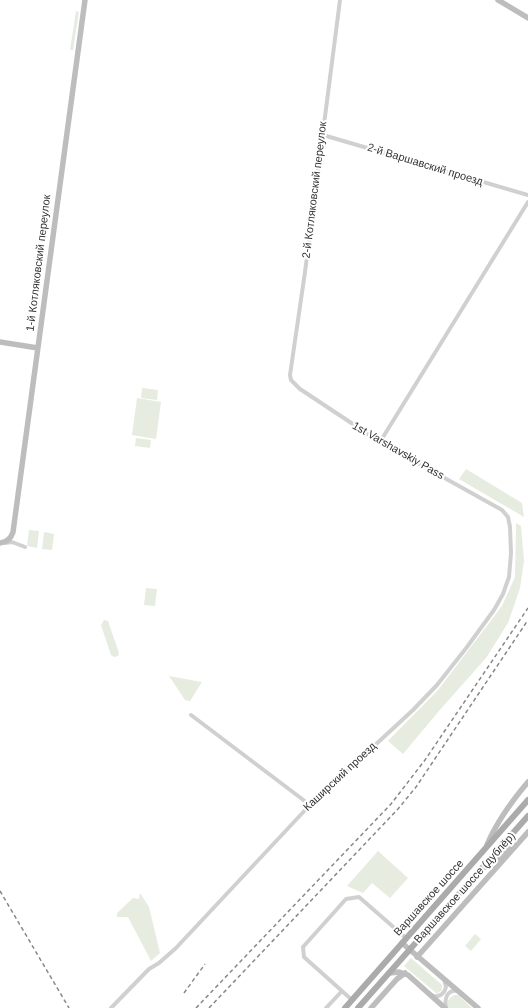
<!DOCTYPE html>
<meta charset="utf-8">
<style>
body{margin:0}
canvas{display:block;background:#fff}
</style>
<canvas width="528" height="1008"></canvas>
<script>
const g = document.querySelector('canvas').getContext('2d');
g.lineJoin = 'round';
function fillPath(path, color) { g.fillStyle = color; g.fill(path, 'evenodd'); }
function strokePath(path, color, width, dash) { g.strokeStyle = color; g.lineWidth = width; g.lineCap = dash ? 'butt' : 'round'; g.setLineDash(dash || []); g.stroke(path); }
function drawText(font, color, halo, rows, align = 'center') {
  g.font = font + ' Helvetica,sans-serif'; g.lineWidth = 4; g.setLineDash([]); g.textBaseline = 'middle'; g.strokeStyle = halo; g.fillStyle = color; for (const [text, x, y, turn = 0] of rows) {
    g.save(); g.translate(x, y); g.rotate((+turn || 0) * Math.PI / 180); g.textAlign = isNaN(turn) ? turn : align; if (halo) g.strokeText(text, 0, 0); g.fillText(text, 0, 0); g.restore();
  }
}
const green = new Path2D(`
 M76,11L79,12L73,50H70Z
 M142,388L158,390L157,400L141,398Z
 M137,398L161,402L156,439L132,435Z
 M136,438L151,440L150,448L135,446Z
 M466,469L522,503L524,517L459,479Z
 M516,523L521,526L524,561L520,588L508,623L486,658L439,711L403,754L388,741L438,690L502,606L515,577Z
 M29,530L39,531L37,548L27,546Z
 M44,532L54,534L52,550L42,549Z
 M146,588L157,589L155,606L144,605Z
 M104,620L108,621L119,653L118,656L114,657L111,655L101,625Z
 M169,676L202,682L190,701L185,700Z
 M378,851L408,878L390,898L372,883L363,893L347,886Z
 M140,893L149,907L160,953L151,961L128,917H117V913L133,898L139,899Z
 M475,934L481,939L471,951L465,946Z
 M411,958L442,985V990L438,993H436L404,966Z
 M454,995H458L472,1008H448C445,1002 449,998 454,995Z`);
const street = new Path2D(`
 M323,135L528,195
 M380,442L528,202
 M5,543L12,542L25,547
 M191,715L310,805
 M431,995C438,998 444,995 446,987L444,979
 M352,1000L304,957L303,947L346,899L359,897L406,938
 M111,1008L149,969L159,963L176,948L308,807L413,710L437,685L467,647L494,610L503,594L509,577L511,553L510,527L508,517L502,510L380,442L300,389L291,380L290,375L305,272L340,0
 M326,1008L342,991
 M446,1008C444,999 447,989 458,991`);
const secondary = new Path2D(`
 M498,0L528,18
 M0,342L38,348
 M0,543C7,542 11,539 13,532L85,0
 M487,845C497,821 511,802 528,782
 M486,867L509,849
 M402,943L478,1008
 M417,957L528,832
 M389,973L399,972L408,975L445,1008
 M371,1008L397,979L405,973`);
const primary = new Path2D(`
 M345,1008L528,800
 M358,1008L528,816`);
const rail = new Path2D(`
 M0,891L69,1008
 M184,993L205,964
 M196,1008L391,804L425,760L528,608
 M209,1008L398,809L416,787L528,620`);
const streetNames = [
 ["2-й Варшавский проезд",425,165,17],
 ["2-й Котляковский переулок",315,190,-83],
 ["1-й Котляковский переулок",39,263,-83],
 ["1st Varshavskiy Pass",398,451,30],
 ["Каширский проезд",340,777,-43],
 ["Варшавское шоссе (дублёр)",465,888,-48],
 ["Варшавское шоссе",429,898,-48]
];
fillPath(green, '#e6ecdf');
strokePath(street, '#d0d0d0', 4);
strokePath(secondary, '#bdbdbd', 5.5);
strokePath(primary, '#ababab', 6);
strokePath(rail, '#888', 1.5, [4, 3]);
drawText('11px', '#333', '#fff', streetNames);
</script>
